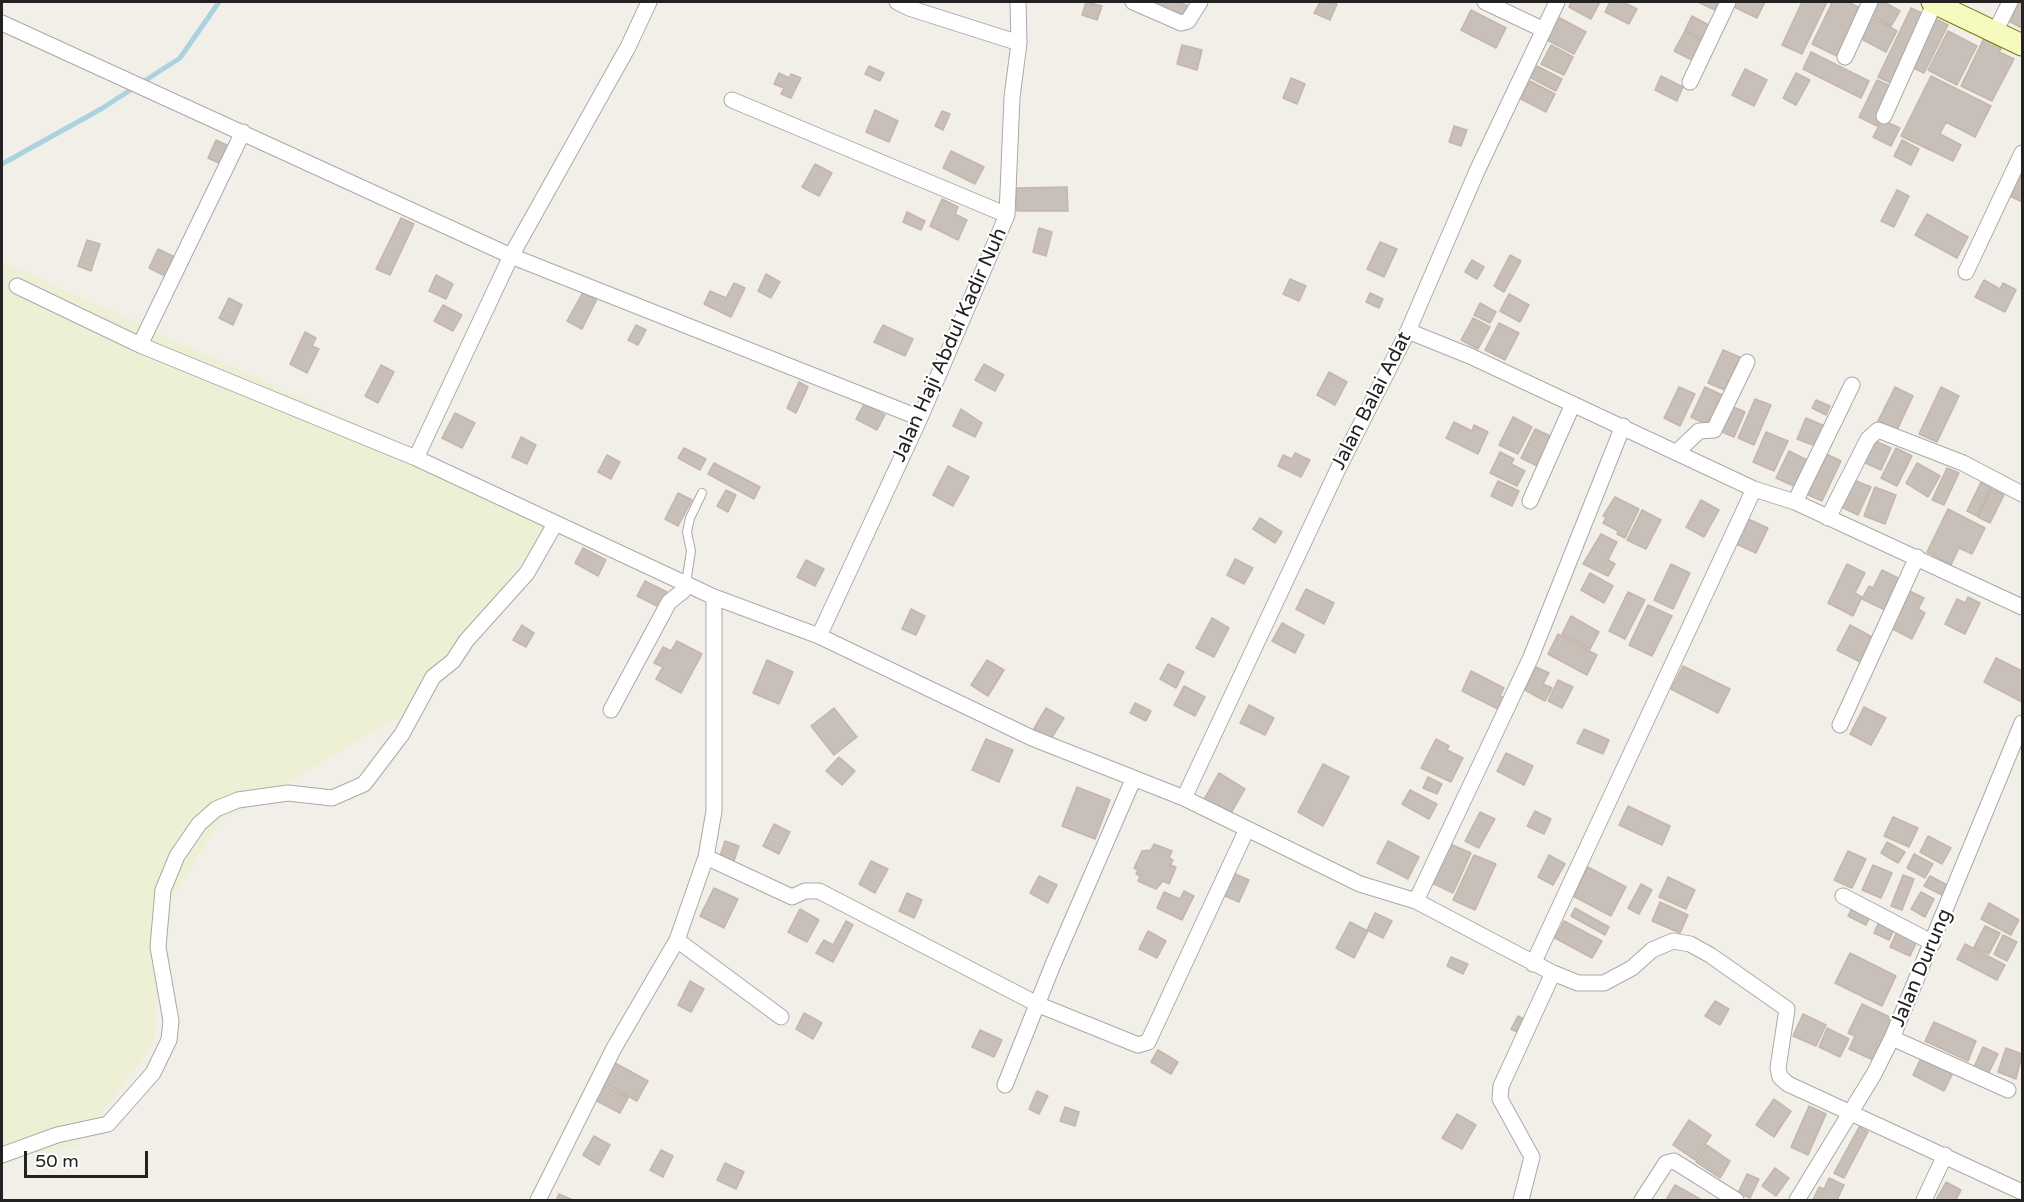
<!DOCTYPE html>
<style>
body{margin:0}
#map{position:relative;width:2024px;height:1202px;overflow:hidden;background:#f2efe9;font-family:"Varela Round",sans-serif}
canvas{display:block}
.frame{position:absolute;inset:0;border:3px solid #222;pointer-events:none}
.scale{position:absolute;left:24px;top:1151px;width:124px;height:27px;box-sizing:border-box;border:3px solid #222;border-top:0;padding-left:8px;font-size:18px;line-height:21px;white-space:nowrap;color:#222;-webkit-text-stroke:4px #fff;paint-order:stroke}
</style>
<div id="map">
<canvas width="2024" height="1202"></canvas>
<div class="frame"></div>
<div class="scale">50 m</div>
</div>
<script>
const g = document.querySelector('canvas').getContext('2d');
g.lineJoin = 'round';
function fillPath(path, color) { g.fillStyle = color; g.fill(path, 'evenodd'); }
function strokePath(path, color, width, dash) { g.strokeStyle = color; g.lineWidth = width; g.lineCap = dash ? 'butt' : 'round'; g.setLineDash(dash || []); g.stroke(path); }
function drawText(font, color, halo, rows, align = 'center') {
  g.font = font + ' "Varela Round",sans-serif'; g.lineWidth = 4.5; g.setLineDash([]); g.textBaseline = 'middle'; g.strokeStyle = halo; g.fillStyle = color; for (const [text, x, y, turn = 0] of rows) {
    g.save(); g.translate(x, y); g.rotate((+turn || 0) * Math.PI / 180); g.textAlign = isNaN(turn) ? turn : align; if (halo) g.strokeText(text, 0, 0); g.fillText(text, 0, 0); g.restore();
  }
}
const farmland = new Path2D(`
 M2,261L554,514L466,641L416,707L220,822L161,915L154,1044L76,1147L2,1157Z`);
const stream = new Path2D(`
 M2,164L101,109L180,58L219,2`);
const building = new Path2D(`
 M1086,2L1102,6L1097,20L1082,15Z
 M1158,2H1179L1188,6L1181,20L1155,7Z
 M1320,2L1337,4L1330,20L1314,13Z
 M1571,2H1600L1591,19L1569,7Z
 M1610,2H1623L1637,9L1629,24L1605,12Z
 M1698,2H1724L1719,12Z
 M1734,2H1765L1757,18L1732,6Z
 M1802,2H1827L1802,54L1782,45Z
 M1828,2H1848L1862,9L1839,57L1812,44L1832,3Z
 M1877,2H1884L1900,11L1891,26L1870,14Z
 M2013,2H2022V28L2005,19Z
 M1911,8L1928,16L1895,85L1878,77Z
 M1471,10L1506,28L1496,48L1461,30Z
 M1692,16L1712,27L1705,40L1685,30Z
 M1869,16L1897,31L1886,52L1858,37Z
 M1558,17L1586,32L1574,54L1547,40Z
 M1932,17L1948,25L1924,73L1907,65Z
 M1685,31L1706,43L1696,62L1674,51Z
 M1948,31L1977,46L1957,85L1928,70Z
 M1984,38L2002,47L1999,52L2014,59L1992,101L1961,86Z
 M1182,45L1202,50L1197,70L1177,64Z
 M1551,45L1573,57L1564,75L1541,64Z
 M1811,52L1869,81L1861,98L1803,69Z
 M869,66L884,73L880,81L865,74Z
 M1537,66L1562,79L1556,91L1531,78Z
 M1745,69L1767,80L1754,106L1732,95Z
 M779,73L789,78L791,74L801,78L791,98L781,94L784,88L774,84Z
 M1796,73L1810,80L1796,105L1783,98Z
 M1661,76L1683,87L1677,101L1655,90Z
 M1931,76L1991,106L1975,137L1946,122L1940,134L1961,145L1953,161L1901,136Z
 M1291,78L1305,84L1297,104L1283,98Z
 M1877,80L1895,88L1877,126L1859,117Z
 M1530,81L1555,94L1546,112L1521,99Z
 M875,110L898,121L889,142L866,132Z
 M942,111L950,114L943,130L935,126Z
 M1882,120L1900,128L1891,146L1873,137Z
 M1454,126L1467,130L1461,146L1449,142Z
 M216,140L233,148L225,166L208,158Z
 M1902,140L1919,149L1911,165L1894,156Z
 M951,151L984,167L975,184L943,168Z
 M815,164L832,173L819,196L802,187Z
 M2022,171V202L2010,196Z
 M1067,187L1068,211H1017L1016,188Z
 M1897,190L1909,196L1894,227L1881,221Z
 M942,199L958,207L955,214L967,220L958,240L930,226Z
 M907,212L925,221L921,230L903,222Z
 M1927,214L1968,237L1957,258L1915,235Z
 M401,218L414,224L390,275L376,269Z
 M1039,228L1052,232L1046,256L1033,252Z
 M87,240L100,244L91,271L78,266Z
 M1380,242L1397,249L1384,277L1367,269Z
 M158,249L179,259L169,278L149,268Z
 M1510,255L1521,261L1504,292L1494,286Z
 M1472,260L1484,267L1477,279L1465,272Z
 M766,274L780,282L771,298L758,291Z
 M436,275L453,284L446,299L429,291Z
 M1290,279L1306,286L1299,301L1283,294Z
 M1984,280L2000,289L2003,283L2016,290L2005,312L1975,297Z
 M734,283L745,288L731,317L704,304L710,291L726,298Z
 M583,292L597,299L582,329L567,321Z
 M1370,293L1383,299L1379,308L1366,302Z
 M1509,294L1529,305L1520,322L1500,311Z
 M229,298L242,305L233,325L219,318Z
 M1480,303L1496,312L1490,323L1474,315Z
 M443,305L462,315L453,331L434,321Z
 M1473,318L1490,327L1478,349L1461,340Z
 M1499,323L1519,333L1505,360L1485,350Z
 M636,325L646,330L638,345L628,340Z
 M883,325L913,339L905,356L874,342Z
 M305,332L316,338L312,346L319,349L307,373L290,364Z
 M1723,350L1742,358L1727,391L1708,383Z
 M984,364L1004,375L995,391L975,380Z
 M381,365L394,372L378,403L365,396Z
 M1329,372L1347,382L1335,405L1317,395Z
 M799,382L808,387L796,413L787,408Z
 M1679,387L1695,394L1680,426L1664,418Z
 M1705,387L1724,396L1710,426L1691,417Z
 M1895,387L1913,396L1897,430L1878,421Z
 M1941,387L1959,396L1937,442L1919,434Z
 M1755,399L1771,405L1754,445L1738,438Z
 M1816,400L1830,406L1826,415L1812,408Z
 M864,404L885,415L877,430L856,419Z
 M1731,406L1745,412L1734,437L1720,431Z
 M961,409L982,423L975,437L953,426Z
 M455,413L475,423L462,448L442,438Z
 M1513,417L1532,427L1518,454L1499,445Z
 M1806,418L1827,427L1818,447L1797,439Z
 M1454,422L1472,431L1474,425L1488,432L1478,454L1446,438Z
 M1535,429L1555,438L1541,468L1521,458Z
 M1766,432L1788,441L1774,471L1753,462Z
 M521,437L536,445L527,464L512,457Z
 M1871,439L1891,448L1881,470L1861,461Z
 M684,448L706,459L700,470L678,458Z
 M1896,448L1912,456L1897,486L1881,478Z
 M1789,451L1809,461L1796,487L1776,478Z
 M1500,452L1514,459L1511,464L1525,471L1517,486L1490,473Z
 M1295,453L1310,460L1301,477L1278,466L1283,455L1292,459Z
 M1824,453L1841,461L1822,501L1806,494Z
 M607,455L620,462L611,479L598,472Z
 M714,463L760,487L754,499L708,474Z
 M1917,463L1940,476L1928,497L1906,483Z
 M948,466L969,477L953,506L933,495Z
 M1947,468L1959,473L1944,505L1932,500Z
 M1849,478L1871,487L1858,515L1837,505Z
 M1498,481L1519,491L1512,506L1491,496Z
 M1981,482L1991,488L1977,516L1967,511Z
 M1875,487L1896,495L1885,524L1864,516Z
 M1992,489L2004,495L1990,523L1978,517Z
 M726,490L736,495L728,512L717,506Z
 M678,493L692,500L678,526L665,519Z
 M1615,497L1639,509L1625,538L1617,534L1618,531L1603,523L1606,518L1603,516Z
 M1701,500L1719,510L1704,537L1686,527Z
 M1948,509L1985,528L1972,554L1959,548L1951,565L1927,552Z
 M1642,510L1661,520L1646,549L1627,540Z
 M1260,518L1282,532L1275,543L1253,529Z
 M1748,519L1768,528L1756,553L1732,542L1741,534Z
 M1601,534L1617,542L1608,560L1615,564L1608,576L1583,564Z
 M583,548L606,560L598,576L575,563Z
 M1235,559L1253,568L1244,584L1227,575Z
 M806,560L824,569L815,586L797,577Z
 M1671,564L1690,573L1673,609L1654,600Z
 M1847,564L1865,573L1855,593L1862,597L1853,616L1828,603Z
 M1882,570L1902,580L1887,611L1862,599L1869,586L1873,588Z
 M1590,573L1613,586L1604,603L1581,590Z
 M645,581L667,592L659,607L637,596Z
 M1306,589L1334,603L1324,624L1296,609Z
 M1905,589L1924,598L1918,609L1925,613L1912,639L1887,626Z
 M1628,592L1645,600L1625,639L1609,631Z
 M1968,597L1980,603L1965,634L1945,624L1957,599L1965,603Z
 M1648,605L1672,616L1652,656L1629,645Z
 M911,609L925,616L916,635L902,629Z
 M1571,616L1599,632L1590,649L1562,634Z
 M1212,618L1229,628L1214,657L1196,648Z
 M1282,623L1304,635L1295,653L1272,641Z
 M522,625L534,633L526,647L513,640Z
 M1850,625L1874,638L1862,663L1837,650Z
 M1558,634L1597,655L1587,675L1548,654Z
 M677,641L702,654L681,693L656,679L663,667L654,663L663,647L671,651Z
 M1996,658L2022,671V702L1984,682Z
 M767,660L793,672L779,704L753,693Z
 M987,660L1004,670L988,696L971,685Z
 M1168,664L1184,672L1176,688L1160,679Z
 M1683,666L1730,689L1718,713L1671,689Z
 M1536,667L1549,673L1543,684L1552,688L1545,701L1525,690Z
 M1471,671L1504,688L1500,696L1508,699L1502,711L1462,691Z
 M1558,680L1573,687L1562,708L1548,701Z
 M1184,686L1205,697L1195,716L1174,705Z
 M1135,703L1151,711L1146,721L1130,713Z
 M1249,705L1274,718L1265,735L1240,723Z
 M1864,707L1886,718L1871,745L1850,734Z
 M834,708L857,737L834,755L811,726Z
 M1046,708L1064,718L1049,742L1032,732Z
 M1584,729L1609,740L1603,754L1577,743Z
 M986,739L1013,750L999,782L972,770Z
 M1436,739L1449,746L1447,750L1463,758L1451,782L1421,768Z
 M1506,753L1533,766L1524,785L1497,771Z
 M839,757L855,771L842,785L826,771Z
 M1323,764L1349,777L1323,826L1298,812Z
 M1219,773L1245,789L1230,815L1204,799Z
 M1428,777L1442,784L1437,794L1423,788Z
 M1077,787L1110,800L1095,839L1062,826Z
 M1410,790L1437,804L1429,819L1402,804Z
 M1628,806L1670,826L1662,845L1619,825Z
 M1535,811L1551,819L1544,834L1527,826Z
 M1480,812L1495,819L1479,848L1465,841Z
 M1893,817L1918,828L1909,847L1884,836Z
 M774,824L790,832L779,854L763,846Z
 M1928,836L1951,848L1942,864L1920,852Z
 M725,841L739,846L734,861L720,856Z
 M1388,841L1419,857L1408,879L1377,863Z
 M1887,842L1905,852L1898,863L1881,853Z
 M1448,843L1471,853L1453,893L1430,882Z
 M1154,844L1172,851L1169,858L1173,860L1170,865L1176,867L1169,884L1163,881L1156,889L1138,881L1140,876L1136,874L1138,870L1134,868L1142,851L1151,850Z
 M1848,851L1866,859L1852,888L1834,880Z
 M1914,854L1933,864L1925,878L1907,868Z
 M1474,855L1496,864L1475,910L1453,900Z
 M1549,855L1565,864L1553,885L1538,877Z
 M871,861L888,869L875,893L859,884Z
 M1873,865L1892,873L1881,898L1862,890Z
 M1588,867L1626,887L1611,916L1573,896Z
 M1233,873L1249,880L1239,902L1223,895Z
 M1903,875L1914,879L1902,910L1891,906Z
 M1039,876L1057,885L1048,903L1030,893Z
 M1930,876L1949,886L1944,896L1924,886Z
 M1668,877L1695,890L1686,909L1659,897Z
 M1641,884L1652,890L1639,914L1628,908Z
 M714,888L738,899L724,928L700,916Z
 M1184,891L1194,896L1182,920L1157,908L1164,892L1180,899Z
 M1921,892L1934,899L1925,917L1911,909Z
 M907,893L922,900L914,918L899,911Z
 M1660,902L1688,915L1680,933L1652,921Z
 M1989,903L2019,920L2011,935L1981,919Z
 M1853,906L1871,915L1866,925L1848,916Z
 M1575,908L1609,927L1605,935L1571,916Z
 M800,909L819,920L807,942L788,932Z
 M1375,913L1392,921L1383,938L1367,930Z
 M1881,917L1897,924L1889,940L1874,933Z
 M846,921L853,925L833,962L816,953L824,940L833,945Z
 M1564,921L1602,941L1592,958L1555,938Z
 M1350,922L1368,931L1354,958L1336,948Z
 M1985,926L2000,933L1989,954L1974,947Z
 M1899,927L1919,937L1910,956L1890,947Z
 M1148,931L1166,941L1157,958L1139,949Z
 M2003,935L2017,942L2007,961L1994,954Z
 M1965,944L2005,965L1997,980L1957,959Z
 M1850,953L1896,976L1882,1006L1835,983Z
 M1451,957L1468,964L1463,974L1447,966Z
 M690,981L704,989L691,1012L678,1005Z
 M1715,1001L1729,1009L1720,1025L1705,1016Z
 M1862,1004L1892,1018L1873,1060L1849,1049L1855,1036L1848,1033Z
 M804,1013L822,1023L813,1039L796,1029Z
 M1803,1014L1826,1025L1816,1046L1793,1036Z
 M1518,1016L1526,1020L1519,1033L1511,1029Z
 M1934,1022L1976,1041L1968,1061L1925,1041Z
 M1827,1028L1849,1039L1840,1057L1819,1047Z
 M980,1030L1002,1040L994,1057L972,1047Z
 M1983,1047L1998,1054L1988,1074L1974,1067Z
 M2006,1048L2022,1054L2016,1079L1998,1072Z
 M1158,1050L1178,1062L1171,1074L1151,1062Z
 M1921,1058L1953,1073L1944,1091L1913,1075Z
 M615,1063L648,1081L637,1101L604,1083Z
 M603,1085L628,1098L620,1113L595,1100Z
 M1037,1091L1048,1096L1039,1114L1029,1109Z
 M1774,1099L1791,1111L1774,1137L1756,1125Z
 M1809,1106L1826,1114L1808,1155L1791,1147Z
 M1065,1107L1079,1112L1075,1126L1060,1121Z
 M1457,1114L1476,1125L1462,1149L1442,1138Z
 M1689,1120L1711,1135L1695,1160L1673,1145Z
 M1859,1127L1868,1132L1844,1178L1834,1173Z
 M594,1136L610,1145L599,1165L583,1155Z
 M1707,1145L1730,1161L1720,1178L1696,1162Z
 M661,1150L673,1156L663,1177L650,1170Z
 M725,1163L744,1172L736,1189L717,1180Z
 M1775,1168L1789,1178L1776,1196L1762,1186Z
 M1747,1174L1759,1179L1750,1198L1738,1193Z
 M1829,1178L1844,1185L1837,1200H1813L1819,1187L1824,1189Z
 M1946,1182L1961,1190L1956,1200H1936Z
 M1675,1185L1702,1200H1666Z
 M559,1194L573,1200H556Z`);
const lane = new Path2D(`
 M686,583L691,551L687,532L690,518L702,493`);
const street = new Path2D(`
 M897,2L909,8L1019,43
 M1133,2L1181,23L1188,21L1200,2
 M1485,2L1544,30
 M2,23L511,256L920,418
 M1995,32L2010,2
 M1845,57L1870,2
 M1690,82L1728,2
 M732,100L1007,215
 M1884,116L1935,2
 M1966,272L2022,153
 M17,286L140,345L416,458L714,597L819,636L1032,738L1184,798L1360,884L1416,901L1553,973L1578,983H1604L1632,968L1652,950L1673,941L1690,944L1710,955L1787,1009L1778,1068L1780,1077L1788,1084L2022,1192
 M1408,331L1470,356L1754,489L1795,502L2022,607
 M140,345L243,132
 M1678,451L1699,431L1714,430L1747,362
 M416,458L511,256L628,47L649,2
 M1530,501L1573,404
 M1795,502L1852,385
 M1828,518L1868,439L1878,430L1963,463L2022,494
 M819,636L920,418L1007,215L1012,97L1019,43L1018,2
 M611,710L669,602L683,591L686,583
 M1840,725L1917,557
 M1184,798L1338,469L1408,331L1477,171L1557,2
 M706,857L792,897L805,891H819L1039,1005L1138,1045L1148,1042L1247,829
 M1843,896L1933,943
 M1416,901L1531,657L1623,426
 M677,940L781,1017
 M1533,964L1754,489
 M1892,1038L2008,1090
 M1005,1085L1054,962L1133,780
 M2,1155L57,1135L108,1124L153,1073L169,1040L171,1021L158,947L163,890L177,856L199,824L216,809L238,800L288,793L332,798L364,784L402,734L433,677L453,661L466,641L527,573L555,524
 M538,1200L614,1048L677,940L706,857L714,811V597
 M1521,1200L1532,1157L1500,1099L1501,1086L1553,973
 M1642,1200L1666,1163L1674,1161L1736,1200
 M1797,1200L1874,1074L1892,1038L2022,723
 M1924,1200L1945,1155`);
const secondary = new Path2D(`
 M1932,2L2022,45`);
const streetNames = [
 ["Jalan Haji Abdul Kadir Nuh",950,345,-66],
 ["Jalan Balai Adat",1372,401,-63],
 ["Jalan Durung",1922,968,-67]
];
fillPath(farmland, '#eef0d5');
strokePath(stream, '#aad3df', 5);
fillPath(building, '#c7bfb8');
strokePath(building, '#c4b6ab', 1.5);
strokePath(lane, '#a9a9a9', 10);
strokePath(street, '#a9a9a9', 17);
strokePath(secondary, '#707d05', 23);
strokePath(lane, '#fff', 8);
strokePath(street, '#fff', 15);
strokePath(secondary, '#f7fabf', 21);
drawText('20px', '#222', '#fff', streetNames);
</script>
